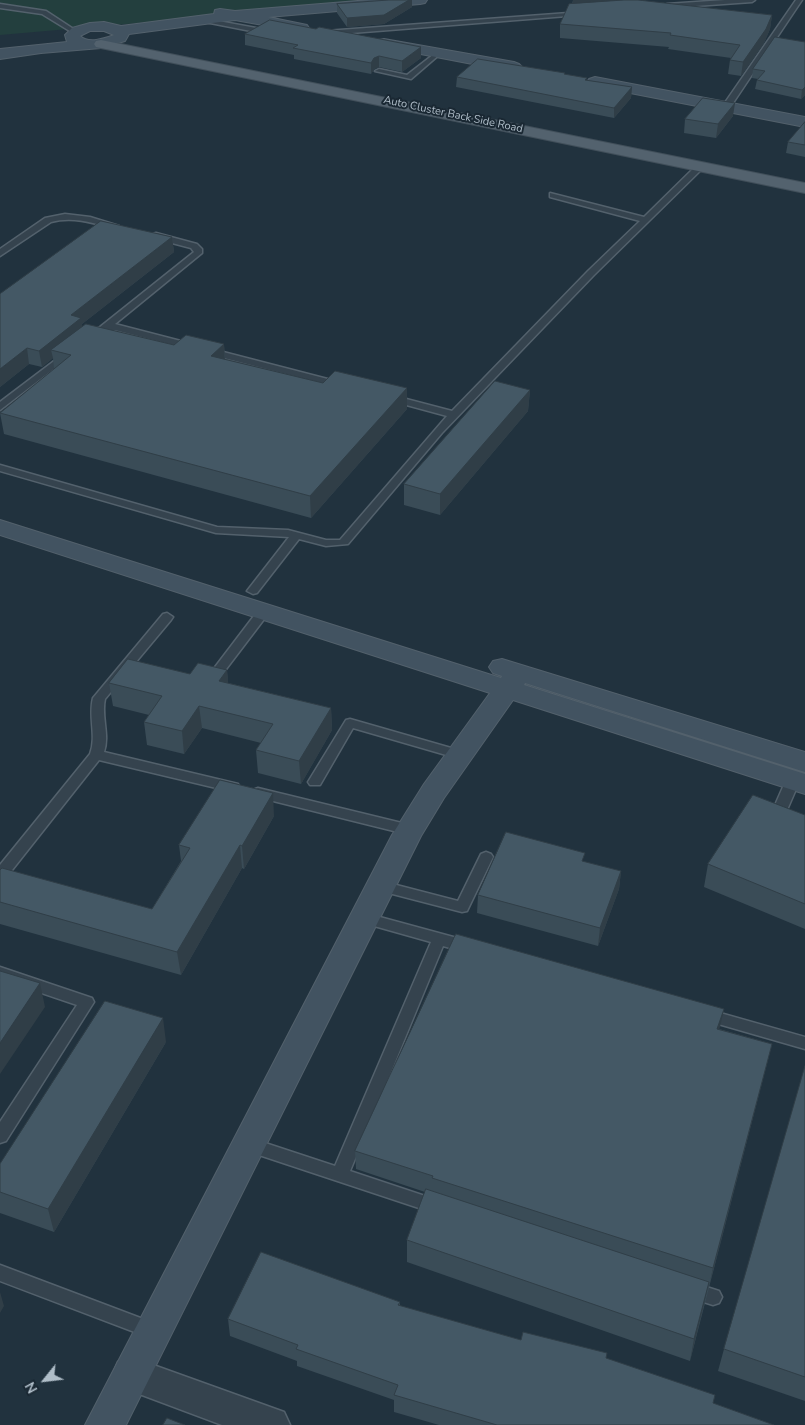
<!DOCTYPE html>
<style>
body{margin:0}
#map{position:relative;width:805px;height:1425px;overflow:hidden;background:#21323e;font-family:"Nunito Sans",sans-serif}
canvas{display:block}
.north{position:absolute;left:20px;top:1355px;width:50px;height:50px;-webkit-text-stroke:4px #1a2833;paint-order:stroke;rotate:241deg;font-size:14px;font-weight:700;line-height:20px;text-align:center;color:#b0bec9}
.north::after{content:'';display:block;margin:auto;width:18px;height:22px;background:#b0bec9;clip-path:polygon(50% 0,100% 100%,50% 72%,0 100%)}
</style>
<div id="map">
<canvas width="805" height="1425"></canvas>
<div class="north">N</div>
</div>
<script>
const g = document.querySelector('canvas').getContext('2d');
g.lineJoin = 'round';
function fillPath(path, color) { g.fillStyle = color; g.fill(path, 'evenodd'); }
function strokePath(path, color, width, dash) { g.strokeStyle = color; g.lineWidth = width; g.lineCap = dash ? 'butt' : 'round'; g.setLineDash(dash || []); g.stroke(path); }
function drawText(font, color, halo, rows, align = 'center') {
  g.font = font + ' "Nunito Sans",sans-serif'; g.lineWidth = 4; g.setLineDash([]); g.textBaseline = 'middle'; g.strokeStyle = halo; g.fillStyle = color; for (const [text, x, y, turn = 0] of rows) {
    g.save(); g.translate(x, y); g.rotate((+turn || 0) * Math.PI / 180); g.textAlign = isNaN(turn) ? turn : align; if (halo) g.strokeText(text, 0, 0); g.fillText(text, 0, 0); g.restore();
  }
}
const green = new Path2D(`
 M0,0H402L0,35Z`);
const lane = new Path2D(`
 M725,0H755L752,2L667,8L664,6L667,4Z
 M796,0H802L729,109H723L722,107Z
 M0,4L46,11L78,32L73,33L42,14L0,8Z
 M582,12V14L580,15L326,35L323,33L326,31Z
 M202,18L256,28L259,30L256,32L200,21V19Z
 M438,51L441,53L440,54L411,79L375,71L379,69L407,75Z
 M698,164L705,166L594,275L442,433L348,544L326,546L299,539L257,593L253,594L247,591L289,537L216,533L0,471V465L217,527L288,530L326,540H340L447,416L388,400V396L391,395L452,411L588,271L640,221L550,197V193L644,217Z
 M65,214L90,217L119,226L115,229C94,223 73,216 51,222L0,256V249L45,218Z
 M156,233L197,244L202,249V253L115,324L343,383V387H337L115,330L92,337L89,336V332L100,327L194,252L191,248L153,238V234Z
 M66,352L69,353V357L0,410V402Z
 M264,607L270,611L268,614L217,681H209L207,678L209,675L260,608Z
 M167,613L173,617L171,620L105,699C101,717 110,735 104,752L238,784L240,787L238,790L233,792L99,760L5,879L0,880V865L90,754C97,736 88,717 93,698L163,614Z
 M350,719L465,752L466,755L460,759L353,728L320,785H310L308,782L346,720Z
 M793,776L798,777L800,780L787,810L805,817V827L774,815L772,812L786,780L788,777Z
 M258,788L410,825L415,827L417,830L415,833L410,835L253,796L251,793L253,790Z
 M486,852L491,854L493,857L467,911L462,912L381,891L376,890L374,886L376,882L381,881L458,901L481,854Z
 M365,913L468,941L473,943L475,947L473,951L468,953L443,946L350,1171L443,1202L445,1207L443,1212L437,1214L244,1150L242,1145L244,1140L250,1138L335,1166L431,942L360,922L358,918L360,914Z
 M0,967L92,998L94,1002L6,1141L0,1143V1122L77,1005L0,979Z
 M706,1009L805,1037V1049L701,1019L698,1015L701,1011Z
 M0,1265L159,1325L162,1331L159,1337L153,1339L0,1281Z
 M691,1282L719,1291L722,1297L719,1303L713,1305L685,1296L682,1290L685,1284Z`);
const street = new Path2D(`
 M131,1357L284,1412L290,1425H222L118,1386L113,1374L118,1362Z`);
const secondary = new Path2D(`
 M370,0H427L425,3L420,4L268,17L307,25L309,28L307,31L302,32L235,20L129,34L125,41L101,48L41,53L0,59V49L67,42L65,35L72,28L90,23L104,22L121,26L214,14L215,10L220,9L235,11ZM104,31L114,35C103,39 89,44 80,36L90,31Z
 M384,39L514,62L519,64L522,67L519,70L514,72L379,46L377,43L379,40Z
 M595,77L805,117V127L589,85L587,82L589,79Z
 M0,520L501,678L502,676L493,673L489,667L493,661L502,659L805,752V772L525,683L524,685L805,774V794L513,700L444,798L421,836L126,1425H85L392,835L424,784L490,693L0,535Z`);
const primary = new Path2D(`
 M101,40L805,183V193L96,47L94,44L96,41Z`);
const wall = new Path2D(`
 M389,0H412V7L384,24L347,27L337,13V4Z
 M573,0H638L772,15L770,29L764,43L741,76L728,74L730,60L731,58L668,49L669,47L560,38V24L572,4Z
 M316,29L421,47V58L402,72L379,67L374,69L371,74L294,59V55L245,45V34Z
 M775,37L805,95L801,99L755,89L757,80L758,79L752,78L753,69Z
 M565,75L587,78L586,80L632,87L631,98L614,118L456,87L457,77Z
 M733,116L716,138L684,133L685,119Z
 M805,122V157L786,153L788,142Z
 M172,237L174,252L82,324V327L174,345L224,344L225,359L323,383L407,388V409L311,518L4,434L0,413L54,369L53,358L42,367L29,364L0,387V294Z
 M530,390L528,411L440,515L404,505V484Z
 M227,670L228,683L331,708L332,730L301,784L258,773L256,750L261,743L202,728L184,754L147,745L144,722L149,715L113,706L109,683Z
 M805,815V929L704,887L708,864Z
 M274,816L244,869L242,868L181,975L0,924V870L152,909L181,861L179,845Z
 M584,862L621,871L619,889L598,946L477,913L478,895Z
 M719,1029L772,1044L690,1361L407,1262V1240L425,1192L356,1169L355,1151Z
 M166,1042L54,1232L0,1213V1164Z
 M805,1066V1401L718,1371L724,1349Z
 M400,1302V1306L521,1340L606,1359L713,1403L774,1425H439L394,1412V1400L297,1366V1361L230,1336L228,1319Z`);
const shadedWall = new Path2D(`
 M409,0H412V7L384,24L347,27V18Z
 M573,0H632L572,10Z
 M772,15L770,29L764,43L741,76L743,62Z
 M421,47V58L402,72V61Z
 M379,56V67L374,69L371,74V63L374,58Z
 M632,87L631,98L614,118V108Z
 M805,87V95L801,99L802,90Z
 M735,103L733,116L716,138L718,124Z
 M172,237L174,252L82,324L83,333L51,350L53,358L42,367L39,351L71,315Z
 M224,344L225,365L211,356Z
 M27,348L29,364L0,387V369Z
 M407,388V409L311,518L310,496Z
 M530,390L528,411L440,515V494Z
 M227,670L229,693L219,681Z
 M199,706L202,728L184,754L182,731Z
 M331,708L332,730L301,784L299,761Z
 M273,793L274,816L244,869L242,846Z
 M240,845L242,868L181,975L177,952Z
 M621,871L619,889L598,946L600,928Z
 M40,983L45,1007L0,1074V1043Z
 M724,1009L720,1027L714,1047L717,1029Z
 M163,1018L166,1042L54,1232L48,1209Z
 M772,1044L767,1062L709,1286L713,1268Z
 M709,1282L704,1304L690,1361L694,1339Z
 M0,1292L4,1306L0,1313Z`);
const building = new Path2D(`
 M389,0H409L384,15L347,18L337,4Z
 M624,0H638L772,15L766,29L743,62L730,60L740,45L670,35L671,33L560,24L569,4Z
 M270,20L316,29L319,27L421,47L402,61L379,56L374,58L371,63L293,48L298,45L245,34Z
 M775,37L805,42V87L802,90L757,80L765,71L753,69Z
 M478,59L565,73L564,74L587,78L585,80L632,87L614,108L457,77Z
 M703,98L735,103L718,124L685,119Z
 M805,122V145L788,142Z
 M101,221L172,237L71,315L81,318L39,351L27,348L0,369V294Z
 M86,324L174,345L186,335L224,344L211,356L323,383L335,371L407,388L310,496L0,413L71,355L51,350Z
 M495,381L530,390L440,494L404,484Z
 M128,659L190,674L198,663L227,670L219,681L331,708L299,761L256,750L273,724L199,706L182,731L144,722L162,696L109,683Z
 M220,780L273,793L242,846L240,845L177,952L0,902V870L2,868L152,909L190,848L179,845Z
 M753,795L805,815V904L708,864Z
 M506,832L585,853L582,861L621,871L600,928L478,895Z
 M456,934L724,1009L717,1029L772,1044L713,1268L432,1178L433,1176L355,1151Z
 M0,971L40,983L0,1043Z
 M105,1001L163,1018L48,1209L0,1192V1164Z
 M805,1066V1377L724,1349Z
 M426,1189L709,1282L694,1339L407,1240Z
 M261,1252L400,1302L398,1305L521,1340L523,1332L607,1353L606,1358L715,1395L713,1403L774,1425H497L394,1395L398,1385L296,1349L298,1345L228,1319Z
 M167,1418L185,1425H163Z`);
const farStreetnames = [
 ["Auto Cluster Back Side Road",453,115,12]
];
fillPath(green, '#233f3e');
strokePath(lane, '#53616c', 3);
strokePath(street, '#53616c', 3);
strokePath(secondary, '#53616c', 2);
strokePath(primary, '#414f5a', 2);
fillPath(lane, '#35434e');
fillPath(street, '#35434e');
fillPath(secondary, '#425361');
fillPath(primary, '#53626e');
fillPath(wall, '#3a4c57');
fillPath(shadedWall, '#303e47');
fillPath(building, '#445865');
strokePath(building, '#303e47', 1);
drawText('11px', '#b0bec9', '#1a2833', farStreetnames);
</script>
